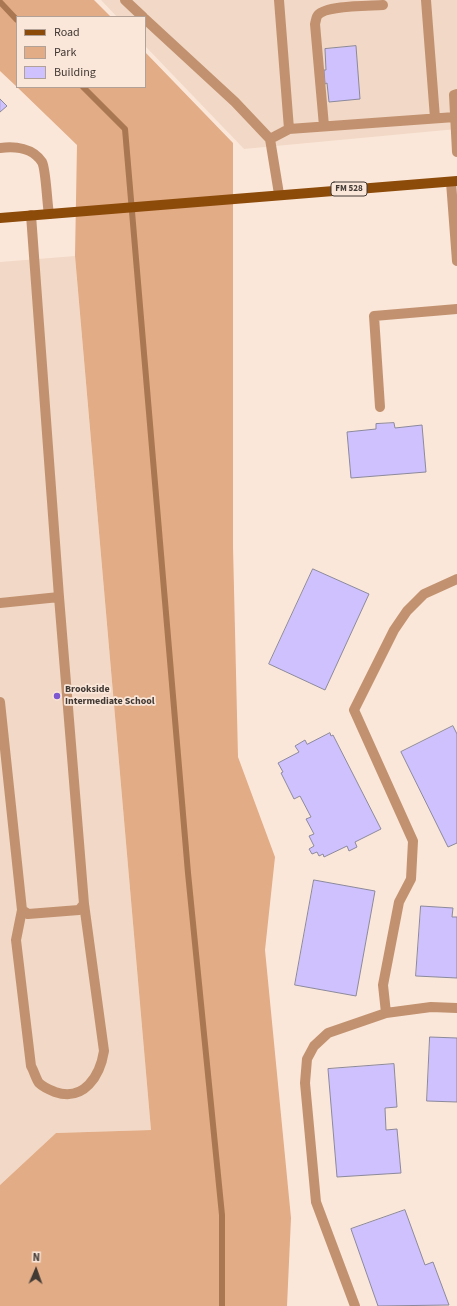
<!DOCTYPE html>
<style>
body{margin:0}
#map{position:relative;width:457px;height:1306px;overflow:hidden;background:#fbe7d9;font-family:"Source Sans 3",sans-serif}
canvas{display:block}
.legend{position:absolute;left:16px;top:16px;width:130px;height:72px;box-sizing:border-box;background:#fbe7d9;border:1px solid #b1a197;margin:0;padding:5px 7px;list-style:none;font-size:12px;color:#413934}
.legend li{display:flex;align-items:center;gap:8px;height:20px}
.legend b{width:20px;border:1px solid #b1a197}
.north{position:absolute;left:16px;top:1250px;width:40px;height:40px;-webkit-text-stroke:3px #fbe7d9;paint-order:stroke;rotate:2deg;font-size:11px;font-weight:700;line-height:16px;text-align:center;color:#413934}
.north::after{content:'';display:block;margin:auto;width:14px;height:18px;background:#413934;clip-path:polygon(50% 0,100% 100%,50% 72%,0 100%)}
</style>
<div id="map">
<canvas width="457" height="1306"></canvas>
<ul class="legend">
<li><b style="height:5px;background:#8d4b0a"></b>Road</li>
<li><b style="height:11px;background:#e1ac86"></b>Park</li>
<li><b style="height:11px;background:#cec1fe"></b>Building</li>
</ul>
<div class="north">N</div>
</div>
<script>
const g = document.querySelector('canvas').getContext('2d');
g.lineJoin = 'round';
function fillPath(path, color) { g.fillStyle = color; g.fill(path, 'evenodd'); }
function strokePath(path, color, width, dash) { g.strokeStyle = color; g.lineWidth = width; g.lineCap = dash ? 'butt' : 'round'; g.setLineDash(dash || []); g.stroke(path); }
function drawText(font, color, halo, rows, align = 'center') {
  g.font = font + ' "Source Sans 3",sans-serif'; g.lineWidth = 3.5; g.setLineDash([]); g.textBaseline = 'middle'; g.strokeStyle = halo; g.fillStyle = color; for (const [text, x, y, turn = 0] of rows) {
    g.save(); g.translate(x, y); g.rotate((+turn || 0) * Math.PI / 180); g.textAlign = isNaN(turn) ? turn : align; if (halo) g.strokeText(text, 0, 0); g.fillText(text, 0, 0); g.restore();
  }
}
const built = new Path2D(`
 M101,0H457V129L244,149L145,46V17H117Z
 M75,256L151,1130L56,1133L0,1185V262Z`);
const green = new Path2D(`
 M0,0H94L111,17H17V87L0,71Z
 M145,52L233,143V547L238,757L275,857L265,950L291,1218L287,1306H0V1185L56,1133L151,1130L75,256L77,145L17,87H145Z`);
const stream = new Path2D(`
 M0,2L17,20
 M83,87L125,129L188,873L222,1215V1306`);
const building = new Path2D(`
 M356,46L360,99L329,102L327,83L325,84L324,70H326L325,49Z
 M0,99L7,106L0,112Z
 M394,423L395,428L422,425L426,472L351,478L347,432L376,429V424Z
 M313,569L369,594L325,690L269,664Z
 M453,726L457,734V843L448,847L401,752Z
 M330,733L331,736L333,735L381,829L355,842L357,847L349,851L347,846L324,857L323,854L319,856L317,852L312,854L309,849L314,846L309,836L314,834L306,819L311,817L300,796L294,799L281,773L283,772L278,763L299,752L295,746L305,740L307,744Z
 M314,880L375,891L356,996L295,985Z
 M421,906L453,908L452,917H457V978L416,976Z
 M430,1037L457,1038V1102L427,1101Z
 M394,1064L397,1107L385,1108L386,1130L397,1129L401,1173L337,1177L328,1069Z
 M405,1210L425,1265L433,1262L449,1305L378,1306L351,1229Z`);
const minor = new Path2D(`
 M125,0L143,17
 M279,0L289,129
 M426,0L435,118
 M145,19L235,102L270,139L279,194
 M457,94L454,95L457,152
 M324,126L315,24C316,21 316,17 318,15C326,5 369,6 383,5
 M270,139L289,129L455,117
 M0,148C15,146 33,148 42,162C46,169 47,204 49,214
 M451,182L457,261
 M380,407L374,316L457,309
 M0,603L59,597
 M0,702L22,910L28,914L79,910L84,904L59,597L31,215
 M22,910L16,940L31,1066C34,1071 36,1079 39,1083C43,1087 50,1090 55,1092C84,1102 100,1076 104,1051L84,904
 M386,1013L383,985L399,902L411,879L413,841L354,710L394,630L407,611L424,594L457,579
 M355,1306L316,1202L305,1083L307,1059L314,1046L328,1033L386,1013L431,1007L457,1008`);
const major = new Path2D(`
 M0,218L457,181`);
const markers = [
 [57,696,4,"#7e58d1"]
];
const shields = [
 [349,189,36]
];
const shieldNames = [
 ["FM 528",349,189]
];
const poiNames = [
 ["Brookside",65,690],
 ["Intermediate School",65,702]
];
fillPath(built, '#f2d9c7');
fillPath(green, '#e1ac86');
strokePath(stream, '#a97752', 6);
fillPath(building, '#cec1fe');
strokePath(building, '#8c899b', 1);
strokePath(minor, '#c29270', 10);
strokePath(major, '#8d4b0a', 10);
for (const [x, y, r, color] of markers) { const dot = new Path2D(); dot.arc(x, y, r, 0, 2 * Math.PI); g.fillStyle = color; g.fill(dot); strokePath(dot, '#fbe7d9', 1.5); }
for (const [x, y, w] of shields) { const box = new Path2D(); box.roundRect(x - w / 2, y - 7, w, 14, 3); g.fillStyle = '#fbe7d9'; g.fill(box); strokePath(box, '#413934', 1); }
drawText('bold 9px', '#413934', null, shieldNames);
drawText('bold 10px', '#413934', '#fbe7d9', poiNames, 'left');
</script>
